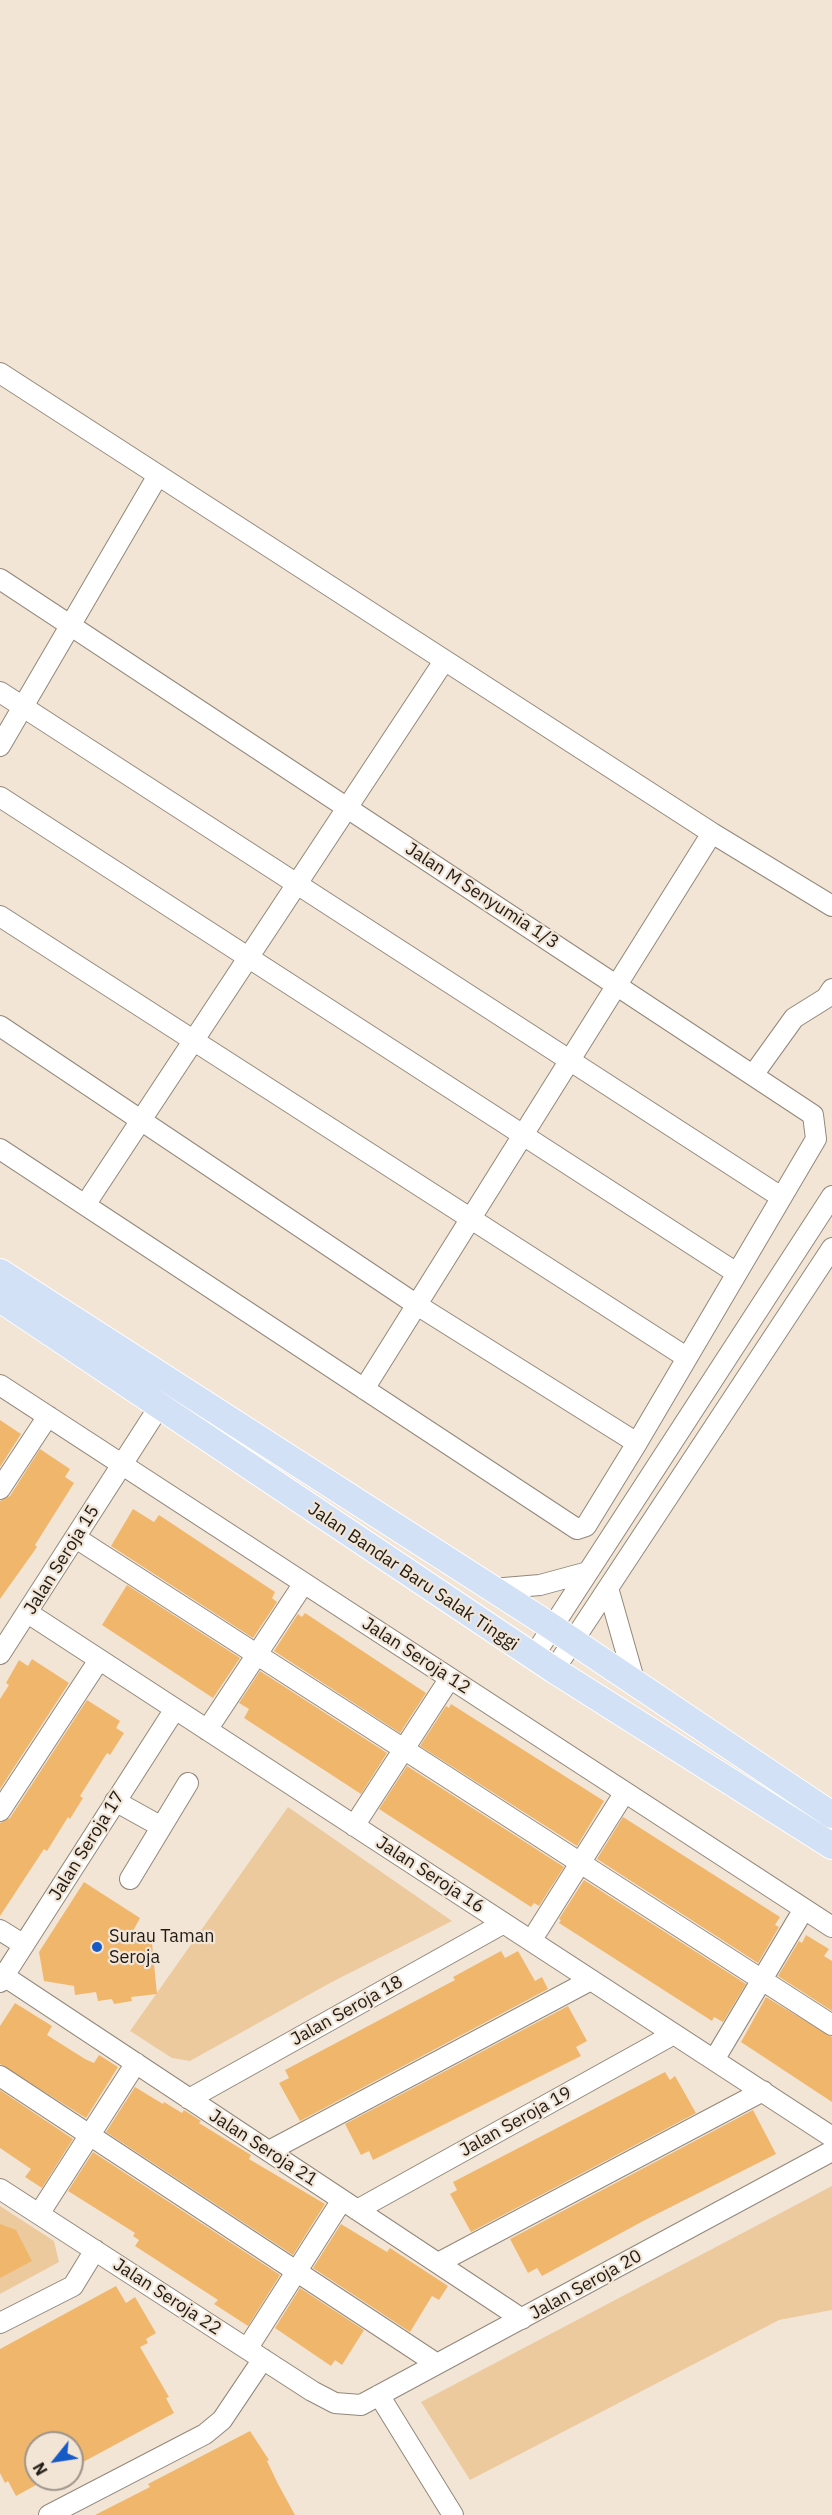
<!DOCTYPE html>
<style>
body{margin:0}
#map{position:relative;width:832px;height:2515px;overflow:hidden;background:#f2e5d6;font-family:"IBM Plex Sans",sans-serif}
canvas{display:block}
.north{position:absolute;left:24px;top:2431px;width:60px;height:60px;box-sizing:border-box;background:#f2e5d6;border:2px solid #9e9489;border-radius:50%;rotate:240deg;font-size:16px;font-weight:700;line-height:24px;text-align:center;color:#1f1b15}
.north::after{content:'';display:block;margin:auto;width:21px;height:27px;background:#165ac6;clip-path:polygon(50% 0,100% 100%,50% 72%,0 100%)}
</style>
<div id="map">
<canvas width="832" height="2515"></canvas>
<div class="north">N</div>
</div>
<script>
const g = document.querySelector('canvas').getContext('2d');
g.lineJoin = 'round';
function fillPath(path, color) { g.fillStyle = color; g.fill(path, 'evenodd'); }
function strokePath(path, color, width, dash) { g.strokeStyle = color; g.lineWidth = width; g.lineCap = dash ? 'butt' : 'round'; g.setLineDash(dash || []); g.stroke(path); }
function drawText(font, color, halo, rows, align = 'center') {
  g.font = font + ' "IBM Plex Sans",sans-serif'; g.lineWidth = 4.5; g.setLineDash([]); g.textBaseline = 'middle'; g.strokeStyle = halo; g.fillStyle = color; for (const [text, x, y, turn = 0] of rows) {
    g.save(); g.translate(x, y); g.rotate((+turn || 0) * Math.PI / 180); g.textAlign = isNaN(turn) ? turn : align; if (halo) g.strokeText(text, 0, 0); g.fillText(text, 0, 0); g.restore();
  }
}
const green = new Path2D(`
 M288,1807L452,1921L330,1983L190,2061L172,2058L130,2031Z
 M832,2186V2310L779,2320L470,2480L421,2402Z
 M0,2206L54,2241L59,2262L0,2294Z`);
const building = new Path2D(`
 M0,1420L21,1434L0,1467Z
 M40,1449L70,1469L65,1477L74,1483L35,1545L37,1547L0,1599V1501L10,1496Z
 M133,1509L154,1522L159,1515L275,1592L272,1598L277,1602L253,1638L111,1546Z
 M127,1585L240,1658L213,1698L102,1625Z
 M305,1613L426,1693L400,1733L274,1651L298,1614L302,1617Z
 M32,1659L69,1683L0,1789V1699L9,1685L6,1683L19,1660L28,1666Z
 M260,1671L387,1753L361,1794L244,1718L249,1709L239,1703Z
 M87,1700L120,1721L116,1728L124,1733L110,1755L107,1753L80,1796L83,1798L70,1819L68,1817L47,1851L44,1849L0,1916V1823L10,1818Z
 M451,1704L604,1801L577,1846L420,1746L446,1706L449,1708Z
 M407,1766L564,1867L539,1906L534,1903L531,1907L379,1809Z
 M623,1817L780,1917L775,1925L779,1927L758,1963L597,1859Z
 M584,1880L746,1984L723,2022L714,2017L712,2021L559,1923L561,1920L559,1919Z
 M84,1882L140,1918L133,1931L152,1943L157,1994L131,1997L132,2001L114,2004L112,1999L98,2001L96,1992L75,1995L74,1986L44,1981L39,1952Z
 M806,1935L829,1949L824,1956L832,1961V2011L778,1976L799,1941L802,1943Z
 M501,1951L505,1958L518,1951L535,1981L542,1977L548,1989L300,2121L279,2083L289,2078L285,2070L455,1980L453,1977Z
 M766,1997L832,2037V2102L741,2042Z
 M15,2003L52,2026L47,2035L85,2059L94,2063L99,2055L118,2067L86,2118L0,2064V2026Z
 M568,2006L587,2041L576,2047L581,2056L373,2160L369,2151L361,2155L345,2124Z
 M665,2072L670,2080L675,2076L696,2113L471,2232L450,2194L457,2190L453,2182Z
 M135,2087L163,2104L164,2102L182,2113L184,2110L201,2121L199,2123L251,2155L249,2159L325,2204L293,2255L106,2132Z
 M0,2090L73,2139L42,2188L25,2177L31,2169L0,2148Z
 M753,2110L776,2154L645,2220L542,2276L537,2268L528,2273L510,2239Z
 M93,2152L280,2275L248,2326L214,2304L218,2300L135,2246L139,2240L133,2236L135,2233L68,2191Z
 M0,2224L16,2230L32,2261L0,2278Z
 M341,2224L387,2252L390,2248L448,2286L439,2300L432,2296L410,2332L313,2268Z
 M116,2286L126,2303L135,2297L156,2333L146,2339L148,2343L140,2347L169,2397L166,2398L174,2413L72,2468V2443H36V2485L16,2496L8,2481L5,2483L0,2473V2349Z
 M300,2288L364,2330L342,2365L335,2360L331,2366L275,2328Z
 M250,2431L269,2460L267,2461L278,2484L295,2515H95L150,2487L148,2484Z`);
const minor = new Path2D(`
 M0,373L712,833L832,906
 M0,579L813,1115L816,1139L637,1443L417,1305L0,1026
 M0,692L781,1197
 M0,746L157,477
 M0,797L735,1272
 M0,916L686,1357
 M753,1075L794,1018L826,998L832,989
 M0,1149L577,1529L586,1526L637,1443
 M85,1205L444,661
 M0,1385L832,1927
 M364,1389L712,833
 M0,1489L48,1416
 M76,1538L832,2025
 M608,1588L635,1683
 M492,1589L540,1585L588,1572
 M28,1613L832,2137
 M0,1654L159,1407
 M533,1657L832,1196
 M554,1670L832,1248
 M207,1730L304,1583
 M115,1801L160,1826
 M0,1811L99,1660
 M354,1826L450,1678
 M130,1879L188,1783
 M0,1930L24,1945
 M531,1941L625,1792
 M4,1976L522,2319
 M0,1982L175,1709
 M714,2060L804,1909
 M0,2076L437,2364
 M189,2099L504,1923
 M269,2151L591,1980
 M0,2189L312,2391L335,2403L361,2405L832,2151
 M357,2210L674,2034
 M39,2214L136,2063
 M438,2263L763,2091
 M0,2323L73,2286L95,2250
 M247,2349L342,2200
 M379,2395L453,2515
 M49,2515L205,2434L222,2420L263,2359`);
const major = new Path2D(`
 M0,1272L552,1627L832,1815
 M0,1299L554,1670L832,1846`);
const markers = [
 [97,1947,6,"#165ac6"]
];
const streetNames = [
 ["Jalan M Senyumia 1/3",482,896,33],
 ["Jalan Seroja 15",62,1560,-58],
 ["Jalan Bandar Baru Salak Tinggi",413,1577,34],
 ["Jalan Seroja 12",416,1656,33],
 ["Jalan Seroja 17",87,1846,-58],
 ["Jalan Seroja 16",430,1875,33],
 ["Jalan Seroja 18",347,2011,-29],
 ["Jalan Seroja 19",516,2122,-29],
 ["Jalan Seroja 21",263,2148,33],
 ["Jalan Seroja 20",586,2285,-29],
 ["Jalan Seroja 22",167,2297,33]
];
const poiNames = [
 ["Surau Taman",109,1937],
 ["Seroja",109,1958]
];
fillPath(green, '#edca9e');
fillPath(building, '#f0b76c');
strokePath(minor, '#928779', 22);
strokePath(major, '#fff', 28);
strokePath(minor, '#fff', 20);
strokePath(major, '#d3e1f7', 26);
for (const [x, y, r, color] of markers) { const dot = new Path2D(); dot.arc(x, y, r, 0, 2 * Math.PI); g.fillStyle = color; g.fill(dot); strokePath(dot, '#f2e5d6', 2); }
drawText('18px', '#1f1b15', '#f2e5d6', streetNames);
drawText('18px', '#1f1b15', '#f2e5d6', poiNames, 'left');
</script>
